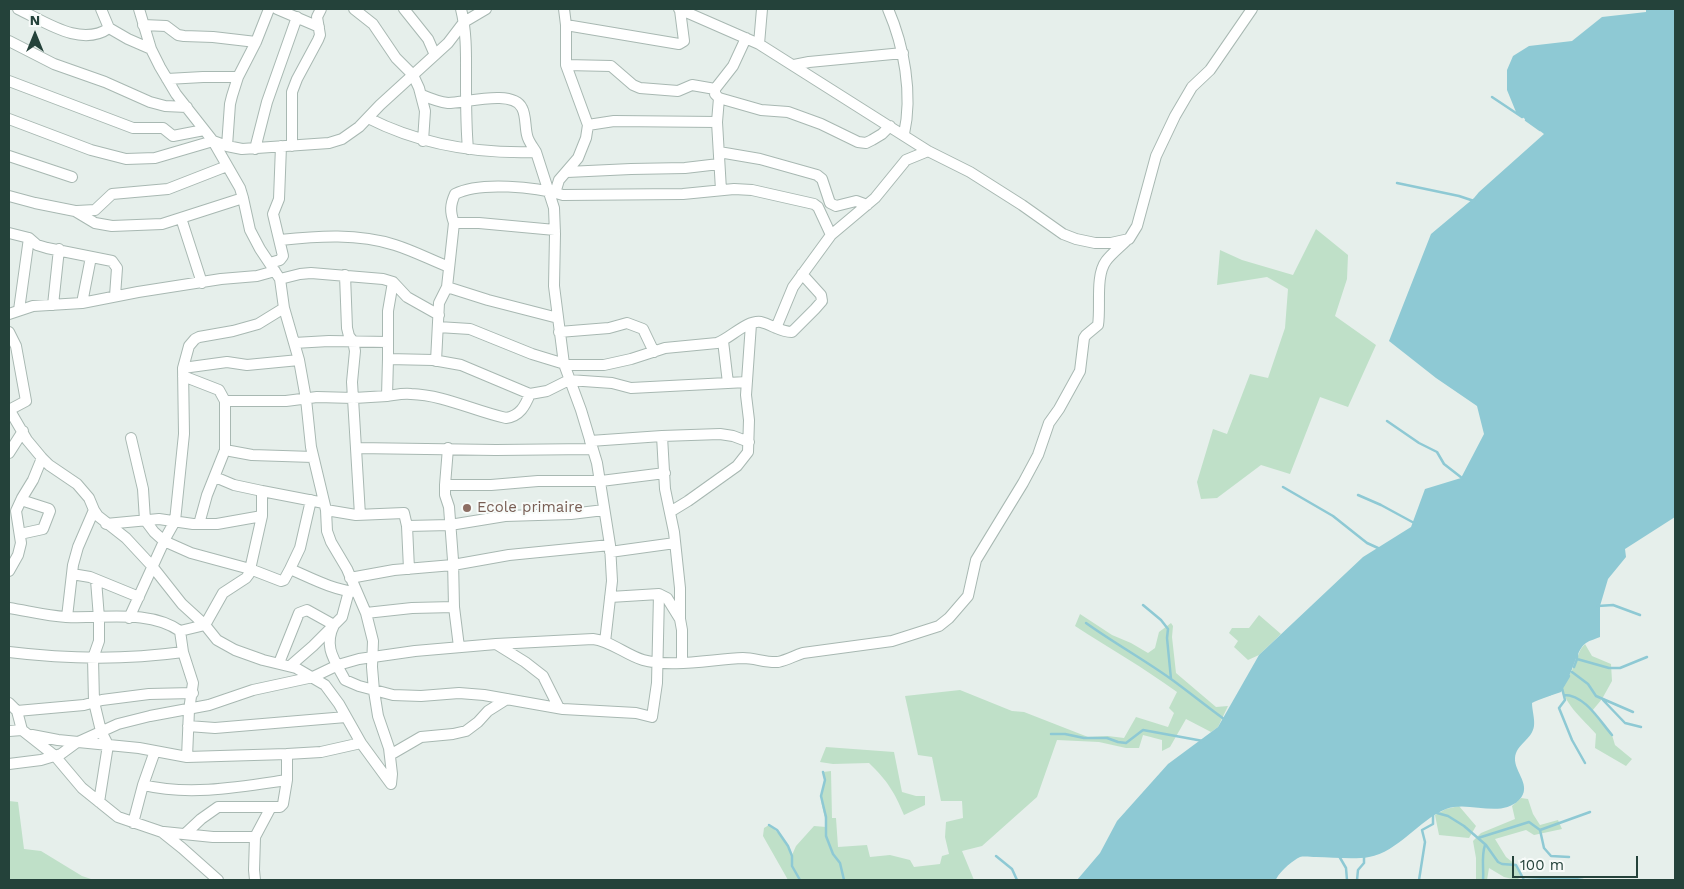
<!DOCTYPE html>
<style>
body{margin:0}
#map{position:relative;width:1684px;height:889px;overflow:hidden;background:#e6efeb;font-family:"Work Sans",sans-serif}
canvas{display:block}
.frame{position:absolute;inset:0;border:10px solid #24423a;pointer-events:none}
.north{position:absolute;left:10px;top:10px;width:50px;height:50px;-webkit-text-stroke:4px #f7fbf9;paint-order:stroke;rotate:0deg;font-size:14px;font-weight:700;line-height:20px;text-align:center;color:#24423a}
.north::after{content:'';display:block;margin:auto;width:18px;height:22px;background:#24423a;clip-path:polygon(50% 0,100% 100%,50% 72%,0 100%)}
.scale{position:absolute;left:1512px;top:856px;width:126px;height:22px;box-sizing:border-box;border:2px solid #24423a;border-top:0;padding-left:6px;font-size:15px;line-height:18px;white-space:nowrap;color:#24423a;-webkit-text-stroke:4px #f7fbf9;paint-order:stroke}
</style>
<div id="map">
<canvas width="1684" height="889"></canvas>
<div class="frame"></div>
<div class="north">N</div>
<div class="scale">100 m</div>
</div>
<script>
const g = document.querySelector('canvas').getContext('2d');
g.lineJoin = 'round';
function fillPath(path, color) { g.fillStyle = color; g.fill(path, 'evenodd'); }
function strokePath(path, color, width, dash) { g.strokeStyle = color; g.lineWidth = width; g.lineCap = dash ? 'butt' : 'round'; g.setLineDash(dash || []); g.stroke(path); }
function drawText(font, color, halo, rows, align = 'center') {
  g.font = font + ' "Work Sans",sans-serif'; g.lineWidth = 4; g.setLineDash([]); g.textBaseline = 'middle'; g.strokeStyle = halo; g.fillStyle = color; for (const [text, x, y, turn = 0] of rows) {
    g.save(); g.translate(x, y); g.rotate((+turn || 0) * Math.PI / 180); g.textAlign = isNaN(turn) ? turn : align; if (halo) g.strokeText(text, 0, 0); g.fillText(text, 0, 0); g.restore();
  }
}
const green = new Path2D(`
 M1316,229L1348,255L1347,279L1335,316L1376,345L1348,407L1320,397L1290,474L1261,465L1217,498L1201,499L1197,482L1213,429L1227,434L1250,374L1268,378L1285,328L1288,289L1267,277L1217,285L1220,250L1242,260L1293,275Z
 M1080,614L1112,635L1131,643L1148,653L1155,648L1159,632L1171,623L1173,626L1172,637L1176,673L1216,707L1228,706L1218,727L1211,732L1186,719L1170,747L1162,751V740L1143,735L1139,748H1126L1099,742L1057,740L1037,797L982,846L962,851L974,880H788L763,836L764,828L769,825C780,833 787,843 792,855L796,846L814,826L826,827C826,816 820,804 821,795C822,785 826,783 823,772L831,771L832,818H836L838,847L867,845L870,857L890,855L910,860L914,867L940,864L942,856L949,854L945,837L946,822L963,818L962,801H941L932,757L918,755L905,696L960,690L1012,711L1024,712L1088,737L1108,736L1124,738L1136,717L1168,727L1174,713L1169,708L1177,692C1144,668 1109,648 1075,626Z
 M1259,615L1281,634L1259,655L1248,660L1234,647L1238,641L1229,633L1232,628H1249Z
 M1585,644L1592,656L1611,664L1612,681L1602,699L1592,711L1612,735L1615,745L1632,759L1626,766L1595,748L1596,734C1584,720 1566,706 1562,688C1567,679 1572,671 1576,662C1579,654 1579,650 1585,644Z
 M826,747L894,752L902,792L916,796H925V805L904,815C895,793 887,780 869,763L833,764L820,762Z
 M1521,798L1528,799L1533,814L1540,825L1558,820L1562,829L1534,835L1526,830L1495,839L1506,857L1516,865L1522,875L1517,880L1504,877L1489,868L1487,880H1476V858L1473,841L1481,833L1515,819L1512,806Z
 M9,801L18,802L24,849L41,851L82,876L94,880H9Z
 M1459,806L1476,826L1469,838L1439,835L1435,815L1446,809Z`);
const water = new Path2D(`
 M1646,9H1675V517L1625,549L1626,557L1608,579L1600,606V637C1596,639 1590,640 1586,643C1575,650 1573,678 1560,690C1555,695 1539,699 1532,703C1532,710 1535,719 1534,726C1532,740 1516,744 1515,758C1514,772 1533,786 1519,800C1500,819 1469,800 1446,809C1419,820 1398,852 1369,857C1353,860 1332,857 1316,857C1311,857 1304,856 1300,857C1293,860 1278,873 1276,880H1077L1100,853L1117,821L1168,764L1218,727L1259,655L1363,557L1411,527L1425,489L1461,478L1484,434L1477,406L1436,378L1389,341L1431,234L1474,198L1479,192L1544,134L1516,112L1507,90V70L1513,56L1529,46L1572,41L1602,17L1646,12Z`);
const stream = new Path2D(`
 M1492,97L1522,117
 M1526,120L1540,130
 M1397,183L1459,196L1474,201
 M1387,421L1419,443L1437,452L1444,464L1462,478
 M1283,487L1333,516L1367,543L1378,548
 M1358,495L1381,505L1416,524
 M1143,605L1161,620L1168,629L1167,638L1171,679
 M1598,606L1613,605L1640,615
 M1086,623C1114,643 1143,659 1171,679C1189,692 1206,706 1224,719
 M1577,659L1609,668H1620L1647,657
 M1574,667L1577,659V651
 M1572,672L1588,684L1596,696L1633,712
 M1562,688L1565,700L1559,708L1572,740L1585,763
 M1548,695L1560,691L1569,676
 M1564,695C1585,695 1599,720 1612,735
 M1603,700L1625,723L1641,727
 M1051,734H1065L1084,738H1107L1118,742L1126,743L1143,730L1203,741
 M823,772L825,780L821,796L826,817V836L833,854L840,863L844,880
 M1437,813L1448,816L1464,826L1486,845L1498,862L1502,864L1516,865L1524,880
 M769,825L777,830L788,846L792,856V866L800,880
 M1540,830L1544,848L1551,856L1569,857
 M1478,838L1529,822L1540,830L1590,812
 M996,856L1012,869L1017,880
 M1339,856L1346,868L1347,880
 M1357,880L1358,870L1364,863V854
 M1419,880L1425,842L1422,830L1433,824V814
 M1483,880C1484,868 1481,857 1485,845
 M1524,880L1568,878L1583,880`);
const street = new Path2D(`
 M18,9C44,21 81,48 109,28
 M101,9L109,28L128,39L151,49
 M139,9L151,49L160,67L176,94L213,141L240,188L243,198L250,230L260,249L280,279L284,308L299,360L306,399L311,447L326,510L327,531L331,542L347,569L366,613L373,641L372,667L374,691L378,716L389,748L392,774L391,784
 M277,9L319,27
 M354,9L373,24L396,58L413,75L419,88L425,111L423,141
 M404,9L428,39L435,55
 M461,9C467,33 466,58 466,82C466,105 466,127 468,149
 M564,9L566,25
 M679,9L759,44L928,151L970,172L1022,205L1063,234L1076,239L1095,243H1111L1129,239L1137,226L1156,156L1175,116L1192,87L1210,70L1252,9
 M888,9C904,46 913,94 904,134
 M143,25L166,26L178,35L184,36L213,37L256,42
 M746,38L733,66L715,89V94L719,98L761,110L788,112L821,124L858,142L866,143L872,140L882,134L890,126
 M9,41L54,64L105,82L150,102L165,106L187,107
 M759,44L762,9
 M566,65L611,66L633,85L640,88L678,91L692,85L715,89
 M794,65L809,62L903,53
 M167,79L203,77H238
 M9,81L133,128H163L173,136L204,130
 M422,95C429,98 439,102 448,103C465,103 513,89 522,108C526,115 525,127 527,135C528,141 533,147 536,152
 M368,118C421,145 477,154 536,152L554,208L555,234L554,286L564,364L581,410L597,463L610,545L612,581L605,642
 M9,119L91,150L126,159L155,158L213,141L227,146L242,149L329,143L342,139L359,127L380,105L448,43L464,22L486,9
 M717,122L721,190
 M588,125L614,121L717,122L719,98
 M227,146L230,104L232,96L238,77L256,42L269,9
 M292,146V92L297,79L318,40L320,35L317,17L321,9
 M255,149L267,102L297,17
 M719,152L760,159L817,175L822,179L830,203L836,206L856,201L867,205
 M9,156L72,177
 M567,172L631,169L685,168L719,164
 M555,193L559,180L578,158L586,138L588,125L566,65V25L679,44L684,41L680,10
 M9,196L35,203L75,211L95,223L112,226L162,224L243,198
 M77,211L95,210L112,194L168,189L227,166
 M181,218L202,283
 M555,230L479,223H454C450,212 450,205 455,194C480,181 536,187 563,195L683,194L734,189L752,190L814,204L818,207L831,235
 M9,233L29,238L37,245L47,248L112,261L117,268L115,296
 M280,240C318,236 358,233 395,245C414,251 431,260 449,267
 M270,263L280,260L283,256L273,214L279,199L281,146
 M345,275L347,328L349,336L353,341L355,351L352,382L360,515
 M280,279L300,274L311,273L383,279L393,282L407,297L439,315
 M447,287L488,300L558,318
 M82,303L91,257
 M53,305L59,249
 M19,310L29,238
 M9,314L33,306L82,303L138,292L221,279L257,276L275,271
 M438,327L470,329L532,354L568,365H604L631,359L665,348L717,343C731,338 746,320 761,322C772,325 781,332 792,332L815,309L822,301L821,295L802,274
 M776,328L793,287L831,235L875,198L906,160L928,151
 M9,332L16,346L26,401L9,410
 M559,332L609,328L627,323L643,329L654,352
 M723,341L728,383
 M294,343L329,341L388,342
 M388,359V311L393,282
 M436,361L439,303L447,287L454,223
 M183,368L227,362L247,365L299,360
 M183,376L219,390L225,401H286L317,397L354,398L387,396L388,359L433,360L461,365L530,394L547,391L569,380L612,383L631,388L747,382
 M387,396C395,395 403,393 411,394C444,395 474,411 506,418C520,416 525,406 530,394
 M9,409L27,440L42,458L49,465L77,484L89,498L94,510L98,516L126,538L152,566L182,604L205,625L217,640L235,650L263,660L296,668L325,685L339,704L361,743L391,784
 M662,436L665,489L674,532L680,588V619
 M131,438L143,489L145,520L154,532L164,541L191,553L250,569L281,581L284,580L290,569C311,578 333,590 356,592
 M590,441L662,436L720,434L733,436L749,442
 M356,448L496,450L592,449
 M448,448L445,485V495L449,507L453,560L454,607L459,647
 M225,450L252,455L313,457
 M9,453L23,431
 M215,477L234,485L262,491
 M445,485H491L538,481H601L665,473
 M326,510L356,515L404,513L407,526L409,569
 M670,512L688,501L737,466L748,452L749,420L746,395L751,324
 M106,524L159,519L193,524H217L262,516V491L324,503
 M199,524L207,495L225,450V401
 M407,526L450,525L505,516L571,514L604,510
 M20,534L43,529L50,511L49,509L21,500
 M610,552L675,543
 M290,569L300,548L311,500
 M9,571L18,555L21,543L16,511L22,498L33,480L42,458
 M72,574L90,577L139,597
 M350,578L394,570L453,565L509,555L610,545
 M96,580L99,618V641L93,658L94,702L101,731L108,745L99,802
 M659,594L667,598L680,619L682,630V662
 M9,608C28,611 47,616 66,617C103,619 148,609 180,631L183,652L193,683L189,710L187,757
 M366,613L412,608L454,607
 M67,617L73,565L78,547L94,510
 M129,618L166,537L175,521L184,434L183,368L189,346L195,339L199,337L233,331L258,324L284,308
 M180,631L205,625L223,593L246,578L249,574L262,516
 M496,644L525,662L543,676L559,708
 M9,652C66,659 125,660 183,652
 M279,663L299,613L307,610L334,625C323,647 335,661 345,680L359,686L393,695L421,696L459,693L484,695L563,709L636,713L652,717L657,683L659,594L610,597
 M290,666L313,646L342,617L349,591
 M9,703L17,711L22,730L55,756L82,788L118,817L162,832L182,848L218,880
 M17,711L84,705L102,700L149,694L193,693
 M188,726L215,728L346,717
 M9,731L22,730
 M32,735L58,740L139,748L187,757L287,754
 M390,755L421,737L453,734L466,731L478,722L488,711L507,699
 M9,764L41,760L61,754L76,743L118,724L150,716L209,705L253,690L313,677L338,665L359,659L415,651L496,644L593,639C611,641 626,655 643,660C671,668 713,659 743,658C755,658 766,663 778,662C787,660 794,656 803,653L892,641L939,626L949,618L968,596L976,560L1023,483L1038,455L1049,423L1059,409L1080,371L1084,338L1086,335L1098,325C1101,307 1095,276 1106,261C1111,254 1119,248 1126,241
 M143,785C190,796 239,787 287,780
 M133,823L143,785L155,751
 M164,832L213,837H255
 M185,834L201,819L218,807H271
 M255,880L254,870L255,837L271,807H280L283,804L287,780V754L321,752L361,743`);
const markers = [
 [467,508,5,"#8d6e63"]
];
const educationNames = [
 ["Ecole primaire",477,508]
];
fillPath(green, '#bfe0c8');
fillPath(water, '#8ec9d4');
strokePath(stream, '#8ec9d4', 2.5);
strokePath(street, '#a8b8b2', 12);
strokePath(street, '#fff', 10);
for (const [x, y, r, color] of markers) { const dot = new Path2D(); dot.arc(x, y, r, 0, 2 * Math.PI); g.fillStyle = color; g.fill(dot); strokePath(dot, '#f7fbf9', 2); }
drawText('15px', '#785e54', '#f7fbf9', educationNames, 'left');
</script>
